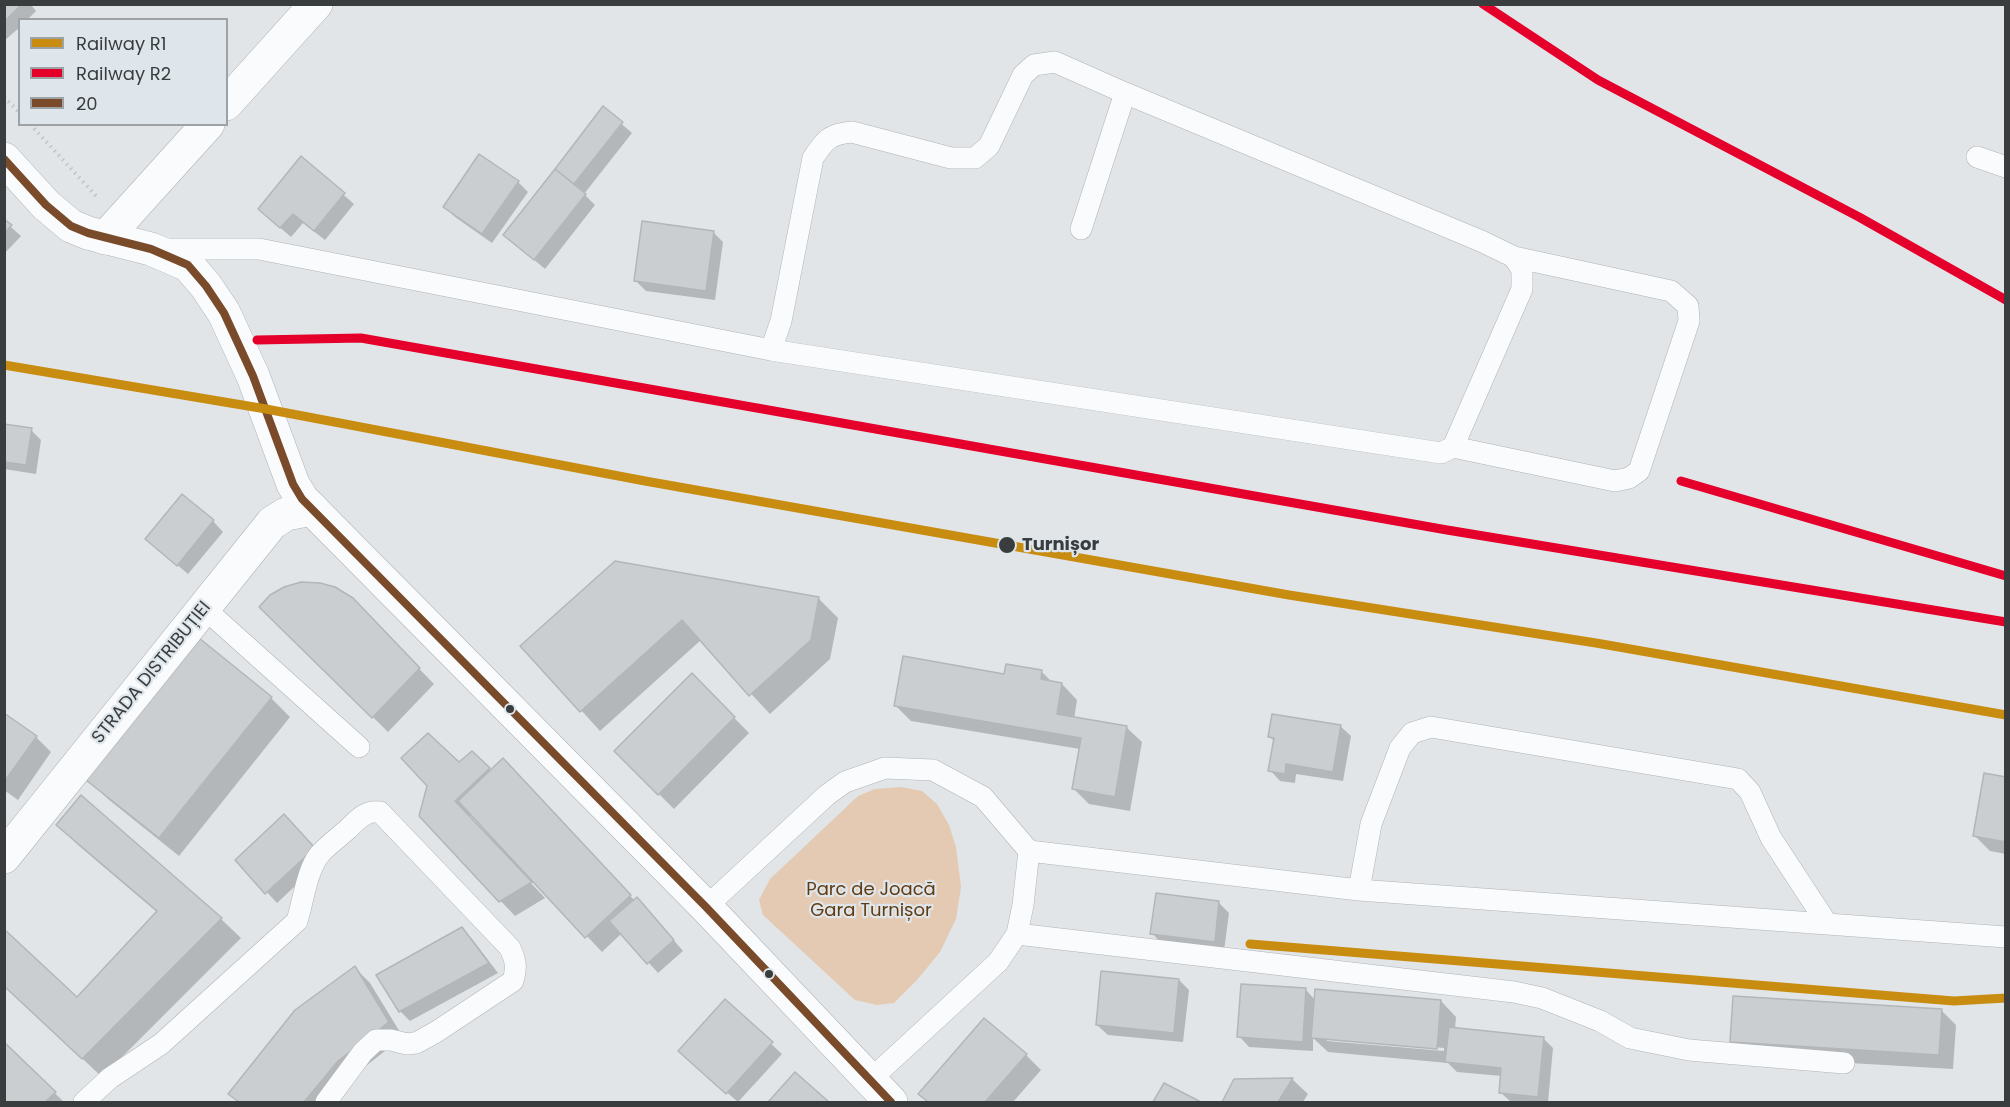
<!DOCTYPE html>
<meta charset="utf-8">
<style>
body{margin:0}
#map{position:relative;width:2010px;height:1107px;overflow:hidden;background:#e1e5e8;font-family:Poppins,sans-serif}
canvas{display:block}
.frame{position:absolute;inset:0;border:6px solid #393d3e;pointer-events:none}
.legend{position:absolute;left:18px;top:18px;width:210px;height:108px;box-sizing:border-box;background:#dee6eb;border:2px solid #9ca2a6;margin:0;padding:8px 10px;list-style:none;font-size:18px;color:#393d3e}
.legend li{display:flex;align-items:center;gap:12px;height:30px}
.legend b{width:30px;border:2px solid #9ca2a6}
</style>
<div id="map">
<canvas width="2010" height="1107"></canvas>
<div class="frame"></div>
<ul class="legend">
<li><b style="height:8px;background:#c88c10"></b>Railway R1</li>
<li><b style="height:8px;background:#e4002b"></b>Railway R2</li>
<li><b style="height:8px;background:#7a4b2a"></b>20</li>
</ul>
</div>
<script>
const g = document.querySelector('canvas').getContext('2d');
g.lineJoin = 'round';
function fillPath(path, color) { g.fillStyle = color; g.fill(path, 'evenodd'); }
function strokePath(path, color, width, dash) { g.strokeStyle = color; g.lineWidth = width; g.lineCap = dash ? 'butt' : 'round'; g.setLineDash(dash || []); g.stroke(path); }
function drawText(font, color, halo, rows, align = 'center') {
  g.font = font + ' Poppins,sans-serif'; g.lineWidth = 4.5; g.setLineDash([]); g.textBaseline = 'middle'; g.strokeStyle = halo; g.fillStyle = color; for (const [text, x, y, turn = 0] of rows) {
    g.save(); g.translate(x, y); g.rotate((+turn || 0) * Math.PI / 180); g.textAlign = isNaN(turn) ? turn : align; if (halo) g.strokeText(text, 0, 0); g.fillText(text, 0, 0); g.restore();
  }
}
const green = new Path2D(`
 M901,787L922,791L937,804L949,825L956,847L961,887L956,919L940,952L917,980L894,1003L877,1005L855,1000L763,915L759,900L770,879L858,796L875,789Z`);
const shadow = new Path2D(`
 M4,4H33L32,6L36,11L27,20H20V27L4,41Z
 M603,108L632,133L584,194L595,205L545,269L505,235Z
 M301,158L354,204L325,240L303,223L291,237L270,219Z
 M518,182L528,192L492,243L455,217L445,207Z
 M4,221L21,236L4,254Z
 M713,232L723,242L715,300L646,291L635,280Z
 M4,426L31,430L41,440L36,474L4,469Z
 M213,521L223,532L188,574L147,539Z
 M616,562L818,598L838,618L830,659L770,714L701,640L600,731L523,646Z
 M352,600L434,684L388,732L262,607Z
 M1042,672L1053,683L1062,684L1077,700L1074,719L1126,727L1142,742L1130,811L1089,804L1074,789L1080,749L911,721L896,706L1005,675Z
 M692,675L749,733L674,809L616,751Z
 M271,698L290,717L179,856L108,799L88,780Z
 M4,715L36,737L51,752L18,800L4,790Z
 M1340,726L1351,736L1343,781L1296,774L1295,783L1280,781L1270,770L1275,742L1270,737Z
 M472,753L491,772L518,776L635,901L647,909L683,951L658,973L622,933L602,952L472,814L469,817L545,898L515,916L420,816L459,764Z
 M2006,778V854L1990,851L1975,836Z
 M81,797L221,919L241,938L102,1077L4,985L77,999L158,913L78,845L58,825Z
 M284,817L324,859L277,903L237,860Z
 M1219,903L1229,913L1224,951L1162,944L1152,933Z
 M462,929L472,939L498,973L410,1021L400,1011Z
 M355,968L370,983L403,1037L353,1076L331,1102H239L230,1094Z
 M1179,980L1189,990L1183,1042L1108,1035L1097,1025Z
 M1306,990L1315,1000L1441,1001L1456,1017L1455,1029L1543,1038L1553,1048L1548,1102H1511L1500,1092L1502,1076L1457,1072L1448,1063L1328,1052L1313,1038V1051L1249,1047L1239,1036ZM1327,1038L1444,1048V1051L1327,1041Z
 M725,1001L782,1054L738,1102L691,1061Z
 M1941,1010L1956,1025L1953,1069L1747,1057L1732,1042Z
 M4,1044L64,1102H4Z
 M1026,1055L1041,1070L1013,1102H929L921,1094Z
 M795,1074L827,1102H770Z
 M1234,1080H1293L1308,1094L1303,1102H1223Z
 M1165,1085L1198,1102H1155Z`);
const building = new Path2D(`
 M4,4H22L4,22Z
 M603,106L623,122L574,184L555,169Z
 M479,154L519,181L482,234L443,207Z
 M301,156L345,193L314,231L293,214L280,228L258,209Z
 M555,169L586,194L534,260L503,235Z
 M4,219L12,225L4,233Z
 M642,221L714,231L706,291L634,281Z
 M4,424L32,428L26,465L4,462Z
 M182,494L214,520L177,566L145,539Z
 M615,561L819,597L811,640L749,696L682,620L580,712L520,646Z
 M301,582L320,583L335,587L353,598L420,668L372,718L259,607L270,595L284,587Z
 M199,638L272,697L159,838L86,780Z
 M903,656L1004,674L1006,664L1042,670L1041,679L1062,683L1057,714L1127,726L1115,797L1072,789L1081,738L894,706Z
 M692,673L735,717L658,795L614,751Z
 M4,713L37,736L4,782Z
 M1272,714L1341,725L1333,772L1286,764L1285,774L1268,771L1274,738L1268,737Z
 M428,733L459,762L472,751L490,768L455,801L532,882L499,902L419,816L427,786L401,758Z
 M503,758L631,895L585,938L458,801Z
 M1984,773L2006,777V842L1973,836Z
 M81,795L222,918L82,1059L4,986V929L77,997L157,911L56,825Z
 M284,814L315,848L265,894L235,860Z
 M1156,893L1219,901L1215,942L1150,934Z
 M637,897L674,940L647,964L609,921Z
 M462,927L489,963L399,1012L376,975Z
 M355,966L389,1022L338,1061L304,1102H239L228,1094L295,1010Z
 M1101,971L1179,979L1174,1033L1096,1025Z
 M1241,984L1306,988L1303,1042L1237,1037Z
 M1315,989L1441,1000L1437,1049L1311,1038Z
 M1733,996L1942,1009L1939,1055L1730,1042Z
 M725,999L773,1042L726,1094L678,1051Z
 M984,1018L1027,1054L985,1102H928L918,1094Z
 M1449,1027L1544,1037L1538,1097L1499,1093L1501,1068L1445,1062Z
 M4,1042L56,1092L45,1102H4Z
 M795,1072L829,1102H768Z
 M1293,1078L1278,1102H1222L1234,1079Z
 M1164,1083L1201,1102H1153Z`);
const path = new Path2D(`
 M4,97L20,113
 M30,124L97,197`);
const lane = new Path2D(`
 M1977,157L2006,167
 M1081,229L1125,93
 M165,249H259L771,350L1441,453L1453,447L1522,289V270L1514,257L1481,241L1125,93L1055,62L1034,65L1023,75L989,146L975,158H951L852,132C829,134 825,140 813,158L781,321L771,350
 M1453,447L1615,481L1629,478L1639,471L1689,321L1688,306L1671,291L1514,257
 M204,608L359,747
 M1029,851L1359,890L2006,937
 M1359,890L1371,824L1400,748L1412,733L1431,727L1738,779L1750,792L1771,838L1826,922
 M706,907L827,795L845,782L885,768L933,770L983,797L1029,851L1023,905L1017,934L998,962L870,1080
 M1017,934L1514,992L1542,998L1600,1021L1630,1038L1689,1050L1844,1063
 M84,1102L110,1078L161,1044L297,921C303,902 307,869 320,854C328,845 339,837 348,829C358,819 366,810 380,812L510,948C516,961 517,968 513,981L436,1032L416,1043L407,1044L391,1040H376L363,1052L326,1102`);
const street = new Path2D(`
 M226,104L316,4
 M105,238L208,124
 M4,857L272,523L286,514L312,509`);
const secondary = new Path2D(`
 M4,159L46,205L71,226L88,233L151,249L188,265L206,286L224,313L253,376L293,484L302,499L706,907L891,1102`);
const bus1 = new Path2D(`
 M4,159L46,205L71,226L88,233L151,249L188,265L206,286L224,313L253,376L293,484L302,499L706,907L891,1102`);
const rail1 = new Path2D(`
 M4,365L266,409L645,481L1289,595L1596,643L2006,715
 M1250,944L1954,1001L2006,998`);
const rail2 = new Path2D(`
 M1483,4L1598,80L1859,217L2006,300
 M257,340L361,338L1447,530L2006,622
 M1681,481L2006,576`);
const markers = [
 [1007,545,9,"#393d3e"],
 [510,709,5,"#393d3e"],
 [769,974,5,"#393d3e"]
];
const stopNames = [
 ["Turnișor",1022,545]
];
const streetNames = [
 ["STRADA DISTRIBUȚIEI",152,673,-51]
];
const parkNames = [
 ["Parc de Joacă",871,890],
 ["Gara Turnișor",871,911]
];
fillPath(green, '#e4cab2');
fillPath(shadow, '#0003');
fillPath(building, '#cbced0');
strokePath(building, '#b3b6b8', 1.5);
strokePath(lane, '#b0b3b5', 22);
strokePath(street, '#b0b3b5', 34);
strokePath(secondary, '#b0b3b5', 34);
strokePath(path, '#c2c3c5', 4, [1.5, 4.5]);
strokePath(lane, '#fafbfc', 21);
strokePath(street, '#fafbfc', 33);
strokePath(secondary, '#fafbfc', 33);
strokePath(bus1, '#7a4b2a', 8);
strokePath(rail1, '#c88c10', 9);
strokePath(rail2, '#e4002b', 9);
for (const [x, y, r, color] of markers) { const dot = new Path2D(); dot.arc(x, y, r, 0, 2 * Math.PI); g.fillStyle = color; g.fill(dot); strokePath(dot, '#dee6eb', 2); }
drawText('bold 18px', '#393d3e', '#dee6eb', stopNames, 'left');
drawText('18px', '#393d3e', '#dee6eb', streetNames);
drawText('18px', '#623a0f', '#dee6eb', parkNames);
</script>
